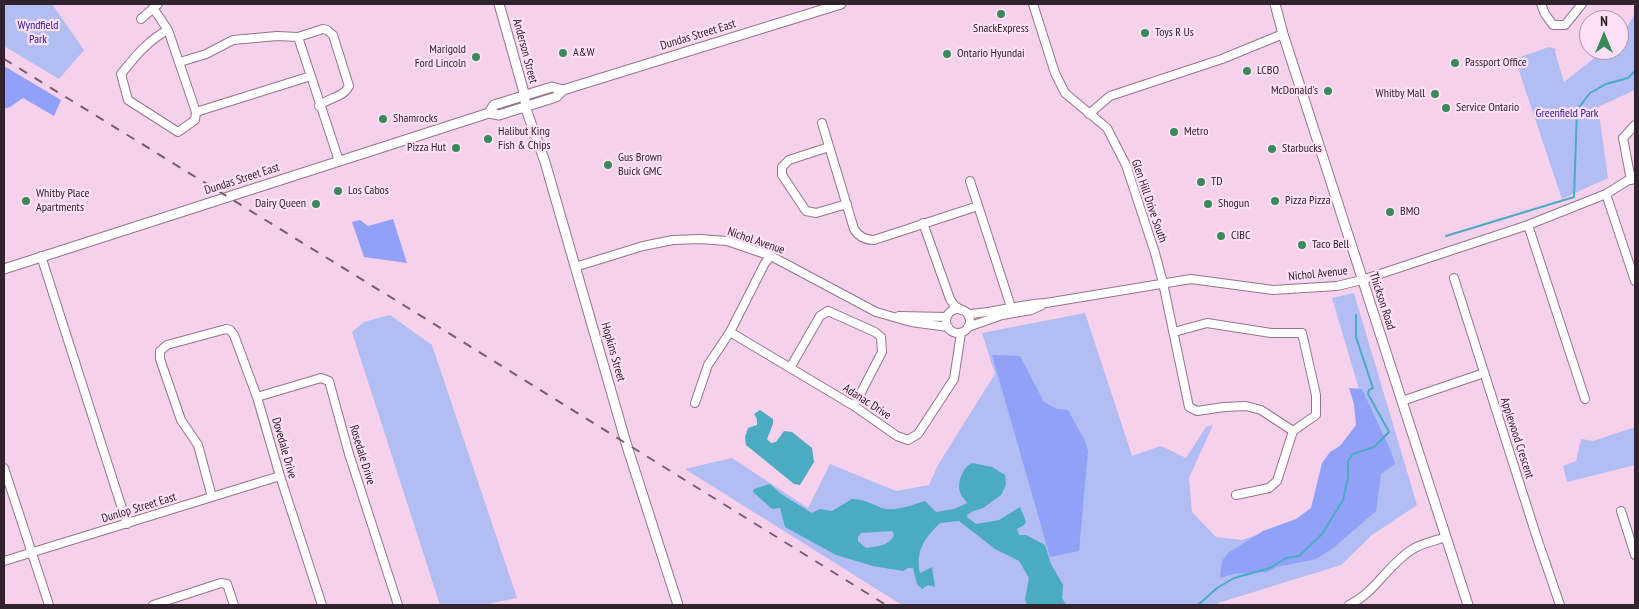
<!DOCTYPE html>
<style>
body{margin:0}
#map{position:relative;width:1639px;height:609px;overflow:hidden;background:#f5d1ec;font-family:"PT Sans Narrow",sans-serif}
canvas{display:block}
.frame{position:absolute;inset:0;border:5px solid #31232d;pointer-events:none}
.north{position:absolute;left:1579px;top:10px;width:50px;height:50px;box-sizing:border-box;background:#fee0f6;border:1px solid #ac94a6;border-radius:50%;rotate:0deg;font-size:14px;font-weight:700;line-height:20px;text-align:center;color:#31232d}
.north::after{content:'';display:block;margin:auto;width:18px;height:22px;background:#39895a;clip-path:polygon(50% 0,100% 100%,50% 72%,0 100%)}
</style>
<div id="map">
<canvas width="1639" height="609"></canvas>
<div class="frame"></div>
<div class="north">N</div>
</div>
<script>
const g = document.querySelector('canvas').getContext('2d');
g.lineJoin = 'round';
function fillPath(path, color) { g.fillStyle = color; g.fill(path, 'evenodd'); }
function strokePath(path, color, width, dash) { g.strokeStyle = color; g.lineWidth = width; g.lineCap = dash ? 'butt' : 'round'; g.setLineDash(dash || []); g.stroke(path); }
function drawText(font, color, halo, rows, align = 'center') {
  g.font = font + ' "PT Sans Narrow",sans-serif'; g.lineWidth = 4.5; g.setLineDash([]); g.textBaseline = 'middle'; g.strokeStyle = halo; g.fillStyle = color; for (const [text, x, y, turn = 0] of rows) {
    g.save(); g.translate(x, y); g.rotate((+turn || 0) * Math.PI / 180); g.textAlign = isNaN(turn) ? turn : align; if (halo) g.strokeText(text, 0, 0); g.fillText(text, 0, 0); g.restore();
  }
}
const green = new Path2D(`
 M4,4H52L84,50L59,79L4,46Z
 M1635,13V90L1598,107L1608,178L1562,199L1515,59L1549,47L1556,49L1555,52L1564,82L1597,56L1619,50V42Z
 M1354,293L1417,505L1372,535L1341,565L1218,603V605H902L685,469L732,458L808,508L830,464L896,491L929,485L938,465L995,374L982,333L1085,313L1132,456L1161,446L1186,458L1206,427L1213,425L1189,478L1192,512L1216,537L1242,540L1311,516L1327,481L1338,447L1369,423L1332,298Z
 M390,315L432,345L517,598L483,605H440L352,332L364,322Z
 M1635,427V465L1567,482L1563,466L1576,461L1581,439L1593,441Z`);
const forest = new Path2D(`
 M4,66L61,100L54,116L23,98L10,107L4,109Z
 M393,219L407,263L364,257L352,222L360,220L368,226Z
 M992,355L1020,356L1044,402L1057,409L1068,410L1085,441L1088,451L1079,551L1050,557Z
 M1349,388L1362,389L1390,449L1395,464L1381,474L1376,511L1332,549L1316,559L1277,567L1267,572L1234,574L1220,578L1222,561L1228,553L1263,531L1296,519L1311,508L1322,463L1330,452L1340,446L1356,425L1354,404Z`);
const water = new Path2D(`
 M760,410L773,419V424L767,439L771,443L776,442L784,431L792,432L812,448L814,462L800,485L794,484L746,445L745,437L748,428L757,425V419L754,414Z
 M972,463L992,467L1005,475L1006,485L1001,495L983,508L973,511L967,515L968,518L976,524L999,520L1020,507L1026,522L1024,525L1017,529L1019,535H1026L1045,545L1051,564L1063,585L1062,598L1066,605H1027L1025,599L1029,578L1019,561L995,549L959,521L940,523C925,538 915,551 920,573L932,567L935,587L928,585L922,589L917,584L913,568H908L903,571L873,566L836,555L785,527L780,508L772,509L753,492L754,489L770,484L781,494L812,513L820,509L832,511L852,499C863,499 872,504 882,508C895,512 912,505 925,501L936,512L954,509L967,503C965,500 961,496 960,492C957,482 963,467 972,463ZM892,531L894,535C889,546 878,546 866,548L858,541V537L861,533Z`);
const stream = new Path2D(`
 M1446,236L1574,197L1577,110L1590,93L1606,84L1628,78L1635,71
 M1198,605L1217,588L1234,578L1270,568L1286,558L1299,556L1322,534L1343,500L1348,477V461L1353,454L1374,447L1389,432L1368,394L1369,390L1373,388L1356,337V315`);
const minor = new Path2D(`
 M1033,4L1055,73L1065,93L1107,128L1126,165L1155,253L1163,283L1189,407L1197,411L1224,407L1246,406L1261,410L1293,431
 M1541,4L1545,14L1553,25H1565L1582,4
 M153,8L168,30L196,112L195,120L178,132L128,100L121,74C135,57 148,40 168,30
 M141,19L158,4
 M298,37L323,29L327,30L333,35L349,86C343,98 329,97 319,106
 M180,62L206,54L233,40L277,36L298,37L339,161
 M196,112L311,76
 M1089,114L1110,96L1222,59L1283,34
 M822,123L854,229C859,237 865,240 874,240L978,206
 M829,147L789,160L782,167V175L806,211L816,213L847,204
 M1631,180L1623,138L1635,125
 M970,181L1011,307
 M1606,194L1635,281
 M923,223L950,299L954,305L961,310
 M1528,225L1585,399
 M41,256L127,524
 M575,267L643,246L673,240L700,239L727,241L771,256L876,312L911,322L948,327
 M1454,278L1536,535L1560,605
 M946 321a12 12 0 1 1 24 0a12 12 0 1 1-24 0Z
 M968,314C994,313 1019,304 1046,303L1191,279L1273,290L1337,286L1362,280L1528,225L1606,194L1635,176
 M899,316L947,317
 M968,327L1002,315L1031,310L1042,305
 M730,332L854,406L897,436L908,440L918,434L954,379L961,333
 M1174,332L1207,323L1271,333H1302L1316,395V415L1293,431
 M790,368L820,316L828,311L875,332L881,337L882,352L854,406
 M257,397L321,378L329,381L349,454L398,605
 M1402,401L1484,373
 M695,403L708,365L730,332L765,263L771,256
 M4,468L49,605
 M1236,495L1269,488L1277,481L1293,431
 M212,497L198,445L181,420L160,359V351L167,345L226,329L230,330L234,335L257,397L280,476L322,605
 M1621,511L1635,555
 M4,561L280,476
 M153,605L221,583L227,584L234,605
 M1349,605C1375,593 1388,564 1413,549C1422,543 1435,541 1446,537`);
const major = new Path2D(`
 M499,4L523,89L527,112L545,162L626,443L678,605
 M1275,4L1283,34L1468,605
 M489,113L494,105L552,87L563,90
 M4,269L489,113L499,115L556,97L563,90L841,4`);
const rail = new Path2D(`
 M4,59L405,306L886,605`);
const markers = [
 [1001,14,5,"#39895a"],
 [1145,33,5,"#39895a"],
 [563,53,5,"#39895a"],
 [947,54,5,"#39895a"],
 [476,57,5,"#39895a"],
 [1455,63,5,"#39895a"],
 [1247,71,5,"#39895a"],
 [1328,91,5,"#39895a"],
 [1435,94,5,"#39895a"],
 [1446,108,5,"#39895a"],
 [383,119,5,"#39895a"],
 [1174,132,5,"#39895a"],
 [488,139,5,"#39895a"],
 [456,148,5,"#39895a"],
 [1272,149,5,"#39895a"],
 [608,165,5,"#39895a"],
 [1201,182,5,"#39895a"],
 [338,191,5,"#39895a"],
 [26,201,5,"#39895a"],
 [1275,201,5,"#39895a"],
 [316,204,5,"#39895a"],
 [1208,204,5,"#39895a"],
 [1390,212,5,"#39895a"],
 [1221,236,5,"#39895a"],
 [1302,245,5,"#39895a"]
];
const parkNames = [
 ["Wyndfield",38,26],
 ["Park",38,40],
 ["Greenfield Park",1567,114]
];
const poiNames = [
 ["SnackExpress",1001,29,"center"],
 ["Toys R Us",1155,33],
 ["Marigold",466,50,"right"],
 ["Ford Lincoln",466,64,"right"],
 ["A&W",573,53],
 ["Ontario Hyundai",957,54],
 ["Passport Office",1465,63],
 ["LCBO",1257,71],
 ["McDonald's",1318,91,"right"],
 ["Whitby Mall",1425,94,"right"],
 ["Service Ontario",1456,108],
 ["Shamrocks",393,119],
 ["Halibut King",498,132],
 ["Fish & Chips",498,146],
 ["Metro",1184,132],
 ["Pizza Hut",446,148,"right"],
 ["Starbucks",1282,149],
 ["Gus Brown",618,158],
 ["Buick GMC",618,172],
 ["TD",1211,182],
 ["Los Cabos",348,191],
 ["Whitby Place",36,194],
 ["Apartments",36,208],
 ["Pizza Pizza",1285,201],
 ["Dairy Queen",306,204,"right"],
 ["Shogun",1218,204],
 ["BMO",1400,212],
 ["CIBC",1231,236],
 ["Taco Bell",1312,245]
];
const streetNames = [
 ["Dundas Street East",698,35,-17],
 ["Anderson Street",525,51,75],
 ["Dundas Street East",242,179,-18],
 ["Glen Hill Drive South",1149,201,71],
 ["Nichol Avenue",756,241,19],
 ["Nichol Avenue",1318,274,-6],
 ["Thickson Road",1382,301,72],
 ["Hopkins Street",613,352,74],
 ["Adanac Drive",867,402,33],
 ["Applewood Crescent",1517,438,72],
 ["Dovedale Drive",284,448,74],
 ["Rosedale Drive",362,455,73],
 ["Dunlop Street East",139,508,-17]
];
fillPath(green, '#b1bdf3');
fillPath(forest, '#91a1f7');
fillPath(water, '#4aabc1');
strokePath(stream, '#4aabc1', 2);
strokePath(minor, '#95748d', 10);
strokePath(major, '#95748d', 11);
strokePath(minor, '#fff', 8);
strokePath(major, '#fff', 9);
strokePath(rail, '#735e6d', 2, [9, 9]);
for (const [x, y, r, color] of markers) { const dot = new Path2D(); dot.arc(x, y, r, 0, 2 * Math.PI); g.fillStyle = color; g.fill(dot); strokePath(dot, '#fee0f6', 2); }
drawText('12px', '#251493', '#fee0f6', parkNames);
drawText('12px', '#31232d', '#fee0f6', poiNames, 'left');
drawText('12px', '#31232d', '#fee0f6', streetNames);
</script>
